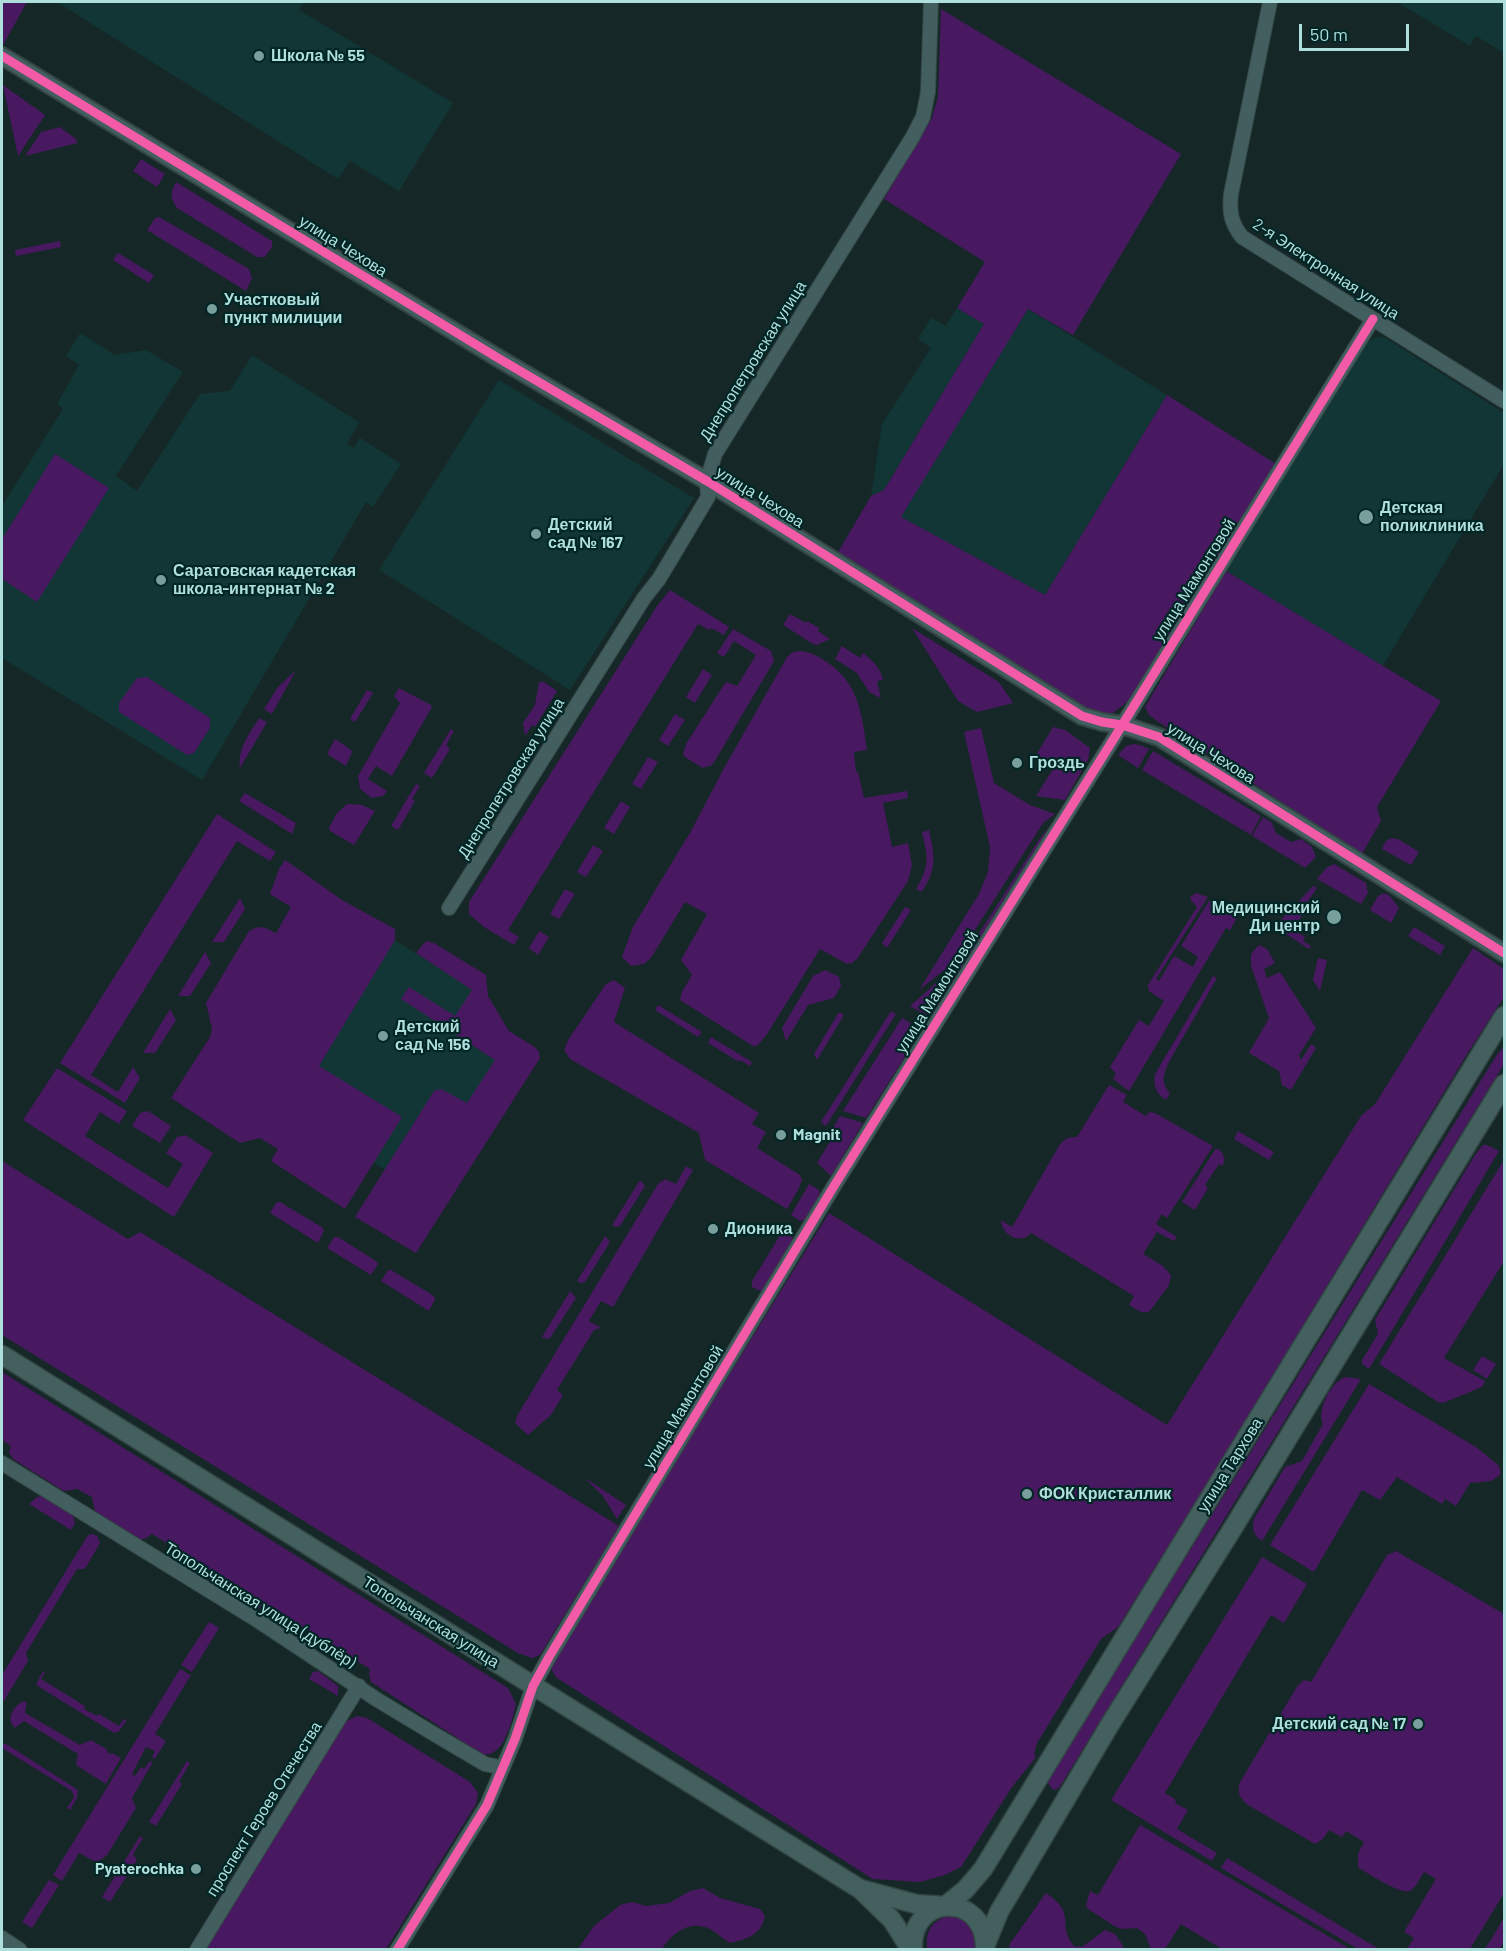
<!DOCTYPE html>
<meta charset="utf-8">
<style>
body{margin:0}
#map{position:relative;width:1506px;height:1951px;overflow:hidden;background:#152827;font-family:Barlow,sans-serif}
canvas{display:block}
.frame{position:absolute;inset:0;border:3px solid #afdfdd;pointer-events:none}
.scale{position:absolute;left:1299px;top:24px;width:110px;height:27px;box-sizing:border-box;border:3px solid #afdfdd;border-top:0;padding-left:8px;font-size:18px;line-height:21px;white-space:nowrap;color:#afdfdd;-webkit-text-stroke:4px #022626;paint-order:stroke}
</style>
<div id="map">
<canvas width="1506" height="1951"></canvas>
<div class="frame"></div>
<div class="scale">50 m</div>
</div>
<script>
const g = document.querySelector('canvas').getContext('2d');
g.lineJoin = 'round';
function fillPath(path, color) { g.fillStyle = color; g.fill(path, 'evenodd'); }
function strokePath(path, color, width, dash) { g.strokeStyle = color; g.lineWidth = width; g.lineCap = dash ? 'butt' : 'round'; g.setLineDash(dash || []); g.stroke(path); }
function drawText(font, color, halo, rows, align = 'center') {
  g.font = font + ' Barlow,sans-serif'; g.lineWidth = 4.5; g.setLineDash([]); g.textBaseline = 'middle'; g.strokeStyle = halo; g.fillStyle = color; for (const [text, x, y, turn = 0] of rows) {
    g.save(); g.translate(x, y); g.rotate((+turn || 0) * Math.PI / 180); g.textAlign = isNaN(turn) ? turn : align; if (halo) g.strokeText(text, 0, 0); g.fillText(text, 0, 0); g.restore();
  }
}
const built = new Path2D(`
 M57,2H303L299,10L453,103L399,191L350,161L338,179Z
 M1397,2H1504V53L1476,36L1470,46Z
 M957,308L984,324L884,490L871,496L882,424L931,348L918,339L931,318L946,326Z
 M1028,309L1167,395L1045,595L900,517Z
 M80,333L115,355L146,350L183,372L116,476L137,491L200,394L230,391L252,355L359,422L347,444L354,448L360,438L401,464L373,507L366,502L202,780L2,658V506L63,409L57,404L79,365L66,356Z
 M1384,337L1504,413V464L1382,667L1226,571L1365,344L1374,338Z
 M499,380L694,498L570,690L379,570Z
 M352,913L472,989L519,1056L431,1198L250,1086Z`);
const green = new Path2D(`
 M2,2H27L2,47Z
 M941,9L1181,154L1073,335L1028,309L901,517L1045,595L1167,395L1276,464L1130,700L1110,715L1100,714L1088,709L837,554L871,496L884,490L984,324L957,308L985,262L884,199L932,118L938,97Z
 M3,85L45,115L18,156Z
 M60,127L76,139L77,143L25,156L41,132Z
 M141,159L165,174L157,187L133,171Z
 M176,182L272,241V247L265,257H257L177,208C170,198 170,193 176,182Z
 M159,217L249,269L252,278L246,291L147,230L155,218Z
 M60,241L61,247L16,256L15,250Z
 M118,253L154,275L149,283L113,260Z
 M55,454L109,488L37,602L2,579V539Z
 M1226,571L1441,701L1377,807L1381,821L1362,854L1157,721L1149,715L1145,707Z
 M670,590L729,627L724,635L711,628L709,630L698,624L508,930L519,937L514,945L484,927L469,914V902L657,606Z
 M790,614L806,623L807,621L819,628L818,631L830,639L817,645L813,644L783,625Z
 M912,628L999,682L1013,703L977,712L958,701Z
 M733,629L771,651L774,661L716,759L712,765L703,768L686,758L683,754L686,744L723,686L726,682L737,686L756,655L734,641L724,657L717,653Z
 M842,646L860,658L863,653C873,661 880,667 883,680L877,681L881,698L869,692L857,673L835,659Z
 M801,651C811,652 819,657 827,662C859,683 862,715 867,750L854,752L856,772H858L864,798L907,791L908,798L883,803L892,847L908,843L912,865L908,881L857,959L852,963L847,964L820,949L767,1034L757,1046H753L680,1000L682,992L692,975L681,960L707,914L685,902L651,958L644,964L631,966L622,957L633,927L691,831L723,770L787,657L793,652Z
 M703,669L712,675L695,703L686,697Z
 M296,670L272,714L264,709L278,687Z
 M147,677L210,718V728L194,753L187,755L119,712V703L137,678Z
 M539,682H544L557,691L535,727L532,725L525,736L523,723L535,705Z
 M399,688L431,705L432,707L392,776L376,766L368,779L387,791L383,796L372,798L360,789L358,776L400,703L394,696Z
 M367,690L373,693L355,722L350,719Z
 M675,714L685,720L668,746L659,740Z
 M259,718L267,722L240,768C237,749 250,733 259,718Z
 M1053,727L1065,730L1090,748L1088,760L1065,800L1036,796L1053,769L1035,757Z
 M981,728L994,783L1030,805L1055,814L1043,823L959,955L948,967L919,990L979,894L988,872L990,847L964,732Z
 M451,729L454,731L446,745L450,749L432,778L424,773Z
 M335,739L350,749L352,752L346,766L327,754Z
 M1133,744L1140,745L1149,749L1138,768L1118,755L1126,746Z
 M1153,751L1261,816L1251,835L1142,770Z
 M648,757L658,762L641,789L632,784Z
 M416,784L420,786L412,799L415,801L398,830L391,826Z
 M245,793L296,823L292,834L239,801Z
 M621,801L630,807L614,834L604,828Z
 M347,804L362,805L375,811L354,845L330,831L329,828L337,813Z
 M217,814L276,852L270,861L237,841L91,1075L118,1092L133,1067L140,1078L125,1103L60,1063Z
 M1263,817L1272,823L1276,833L1291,842L1301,839L1312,847L1316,857L1305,868L1252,836Z
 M1052,824L933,1013L926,1015L910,1006L962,960L1040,838Z
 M929,830C935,858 937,868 922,892L916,889C930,866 928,857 922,832Z
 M1391,838L1398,839L1419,852L1411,865L1382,849L1386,841Z
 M593,845L603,851L586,877L577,872Z
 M285,860L342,900L395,929V940L319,1066L402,1117L345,1209L271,1161L278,1149L260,1138L240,1143L171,1098L210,1037L212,1029L206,1003L249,931C261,924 265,928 276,933L291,907L270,894L279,869Z
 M1334,864L1366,883L1368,893L1361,904L1317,879L1326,868Z
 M1313,886L1317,888L1302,910L1304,912L1293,930L1305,937L1303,941L1311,946L1309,949L1277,928L1281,920Z
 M565,889L575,894L559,919L550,914Z
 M1196,893L1208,897L1156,979L1159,981L1174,956L1193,967L1198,957L1181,946L1209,901H1216L1237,918L1230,930L1226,928L1129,1091L1113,1079L1116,1074L1110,1067L1139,1020L1149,1026L1164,1001L1149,991L1148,985L1197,907L1190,899L1191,896Z
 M1384,893L1390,896L1399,908L1391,923L1370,910L1378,896Z
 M240,898L245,909L224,942H212Z
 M905,907L911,910L887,948L882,943Z
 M1414,927L1445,946L1440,955L1408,936Z
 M539,931L549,937L538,955L529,948Z
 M426,941L434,943L486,975L488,996L509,1031L536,1048L539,1052L540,1058L416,1253L355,1217L434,1091L441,1089L467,1103L495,1060L401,999L409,987L455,1016L472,990L416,953Z
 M1259,945L1267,949L1275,963L1264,969L1267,978L1280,972L1316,1028L1299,1055L1301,1060L1311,1044L1316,1048L1291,1090L1282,1085L1279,1071L1249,1053L1269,1018L1251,966V954Z
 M1473,948L1504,969V997L1467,1054L1221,1461L1118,1627L1101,1639L1037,1743L1034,1753L1036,1757L1012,1787L961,1867L945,1875L920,1882L873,1879L557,1678C550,1671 551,1664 554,1656L631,1534L829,1213L1167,1425L1361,1116L1375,1104Z
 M205,952L211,963L190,996H178Z
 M1318,958L1327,960L1320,991L1313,980Z
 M825,970L839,977L841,986L834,998L808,1005L786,1041L782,1028L813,976Z
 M1213,976L1217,978L1169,1062C1164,1074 1160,1082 1170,1093L1166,1100C1156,1094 1153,1085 1155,1074Z
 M614,980L625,988L614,1022L759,1113L752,1124L766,1132L757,1148L800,1175L802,1179L799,1188L787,1209L705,1160L699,1133L570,1059L564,1050L568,1040L606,984Z
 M658,1005L702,1032L698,1037L655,1010Z
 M170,1009L176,1020L155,1053H143Z
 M891,1011L896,1014L826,1126L821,1122Z
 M839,1012L844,1015L817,1060L814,1054Z
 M902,1018L917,1027L918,1036L866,1118L843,1111Z
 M711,1037L752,1062L750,1066L740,1060L739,1062L708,1043Z
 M1504,1047V1064L1059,1788L1053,1790L1048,1783L1055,1768L1498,1053Z
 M57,1068L127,1111L119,1124L100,1112L85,1136L168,1188L183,1164L166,1153L177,1137L185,1135L213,1153L174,1217L23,1120Z
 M1109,1085L1127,1095L1123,1102L1146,1116L1149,1112L1155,1113L1213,1146L1167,1218L1162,1214L1156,1224L1177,1237L1174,1241L1157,1232L1143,1254L1163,1266L1171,1275L1169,1285L1150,1311C1142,1315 1136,1309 1129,1305L1134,1296L1031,1233C1021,1245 1002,1236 1001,1220L1012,1227L1059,1146C1065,1138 1068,1137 1077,1137Z
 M148,1111L171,1126L160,1143L132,1126L140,1113Z
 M840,1116L863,1123L831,1176L817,1163L836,1132L832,1130Z
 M1238,1131L1274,1152L1269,1160L1234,1139Z
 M1483,1145H1487L1499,1151L1369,1369L1362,1364V1360L1378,1334L1375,1320L1475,1155Z
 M1216,1148L1222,1152L1225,1160L1222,1166L1219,1164L1205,1185L1208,1188L1195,1210L1182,1202Z
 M1504,1160V1261L1444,1358L1485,1381L1482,1387L1443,1403L1438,1402L1379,1364Z
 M2,1161L128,1239L140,1232L619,1526L540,1655L532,1658L518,1653L2,1335Z
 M686,1166L693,1170L613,1307L601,1301L589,1321L601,1328L594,1330L557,1390L563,1395L551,1415L528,1435L515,1423L517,1416L658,1184L665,1179L676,1184Z
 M640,1180L645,1186L620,1226L616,1227L612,1225Z
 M809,1184L819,1190L820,1196L806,1219L800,1221L791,1215Z
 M277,1202H280L323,1228L324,1231L318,1243L270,1213Z
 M782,1232L795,1239L763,1292L752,1287V1281Z
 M605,1236L610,1242L585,1282L581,1283L577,1281Z
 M334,1237H338L376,1261L378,1264L371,1275L327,1248Z
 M388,1270H391L434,1296L435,1299L429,1311L381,1281Z
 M570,1291L576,1298L550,1338L547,1339L542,1337Z
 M1482,1356L1496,1364L1487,1379L1473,1370Z
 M2,1372L508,1688L516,1704C512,1720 504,1759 482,1754L371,1682L369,1675L370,1669L265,1604L258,1609H253L244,1603L242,1589L230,1582L216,1585L211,1581L212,1571L152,1534L145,1539H140L95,1511L92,1497L77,1489L64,1491L13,1459L9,1452L11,1446L2,1440Z
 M1345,1377L1361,1379L1262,1541C1253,1535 1252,1529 1254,1519L1285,1467L1302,1461L1323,1424C1316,1411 1331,1382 1345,1377Z
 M1369,1384L1476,1447L1498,1465L1500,1469V1475L1491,1481L1470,1483L1456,1506L1445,1499L1442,1504L1397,1477L1380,1500L1362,1490L1314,1572L1270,1545Z
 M585,1478L626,1505L617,1519L603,1496Z
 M41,1496L73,1516L75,1523L71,1530L29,1504L37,1497Z
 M92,1534L97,1536L100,1543L85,1569H77L26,1653L28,1661L2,1704V1675L88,1535Z
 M1396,1551L1504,1614V1893L1470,1949H1407L1414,1938L1404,1932L1436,1879L1424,1872C1420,1878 1416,1888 1410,1891C1401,1895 1367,1873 1358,1867V1854L1364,1842L1346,1831L1342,1837L1329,1830L1322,1840L1315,1844L1248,1805C1240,1799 1238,1794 1239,1784L1298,1685L1304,1680L1311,1682L1387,1555Z
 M1262,1557L1307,1584L1284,1623L1271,1615L1165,1793L1176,1800L1175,1803L1188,1810L1177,1829L1217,1853L1212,1861L1111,1800Z
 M209,1622L219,1628L192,1672L181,1665Z
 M180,1669L191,1675L155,1734L166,1741L155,1759L152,1757L155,1751L146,1747L132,1774L135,1776L141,1767L144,1769L150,1761L153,1762L132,1798L136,1808L107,1855L99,1861H94L79,1853L62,1881L53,1875Z
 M43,1671L45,1672L41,1679L85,1706L84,1709L97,1716L99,1714L119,1726L124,1719L127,1720L119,1731L114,1733L36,1685Z
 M318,1671L338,1686V1696L309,1679L313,1672Z
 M22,1702H27L25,1713L80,1745L91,1740L108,1750L107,1752L110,1754L112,1753L121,1758L106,1784L76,1765L78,1754L24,1721L15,1728C6,1719 12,1708 22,1702Z
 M357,1716L367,1718L470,1782L478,1793L476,1804L386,1949L203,1950L345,1722Z
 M2,1743L8,1745L78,1790L77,1798L70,1810L67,1808L74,1797L72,1791L2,1748Z
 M187,1761L190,1763L179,1782L182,1784L156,1826L149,1822Z
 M1140,1825L1350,1949H1222L1181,1924L1165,1949H1151L1145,1934L1137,1928L1123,1929L1116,1927L1088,1909L1086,1905L1090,1891L1098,1895Z
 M140,1836L143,1838L133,1854L137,1860L110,1902L102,1897Z
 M1227,1858L1379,1949H1358L1221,1868Z
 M49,1880L59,1885L32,1928L22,1922Z
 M703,1888L720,1898L760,1909L765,1916C761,1935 748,1939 730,1943C723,1939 717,1933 710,1929C690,1919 672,1933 662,1949H578L594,1926L620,1905L632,1902L646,1906L669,1903L690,1891Z
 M1046,1893C1078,1914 1056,1925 1074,1946L1082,1947L1105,1930L1115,1934L1125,1949H1011L1009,1945Z
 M954,1916C970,1920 979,1933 975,1949L928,1950C923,1931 935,1916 954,1916Z
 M1504,1918V1942L1500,1949H1485Z`);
const minor = new Path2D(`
 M1270,2L1231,194C1229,212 1231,223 1242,237L1504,401
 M449,908L644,598L659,579L708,497L707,481L715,454L912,138L923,117L928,92L931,2
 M2,1463L257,1620L376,1699L434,1734L485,1764L503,1768
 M2,1938L20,1950
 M197,1950L359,1686
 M397,1950L487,1805L515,1739L533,1686L549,1657L834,1186L1108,748L1373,319`);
const tertiary = new Path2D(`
 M2,56L498,358L707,481L1082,716L1102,722L1122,725L1159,737L1504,953`);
const secondary = new Path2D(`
 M2,1355L860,1889L892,1920L911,1950
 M860,1889L916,1904L945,1906L965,1890L983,1869L1504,1016
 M985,1946L999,1912L1109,1726L1233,1528L1504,1084
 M913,1950C909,1895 983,1891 985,1945`);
const cycleway = new Path2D(`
 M2,56L498,358L707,481L1082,716L1102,722L1122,725L1159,737L1504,953
 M397,1950L487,1805L515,1739L533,1686L549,1657L834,1186L1108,748L1373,319`);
const markers = [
 [259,56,6,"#799f9d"],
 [212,309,6,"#799f9d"],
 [1366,517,8,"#799f9d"],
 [536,534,6,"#799f9d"],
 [161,580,6,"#799f9d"],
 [1017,763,6,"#799f9d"],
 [1334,917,8,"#799f9d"],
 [383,1036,6,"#799f9d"],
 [781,1135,6,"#799f9d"],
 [713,1229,6,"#799f9d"],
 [1027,1494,6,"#799f9d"],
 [1418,1724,6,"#799f9d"],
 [196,1869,6,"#799f9d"]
];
const poiNames = [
 ["Школа № 55",271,56],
 ["Участковый",224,300],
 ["пункт милиции",224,318],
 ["Детская",1380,508],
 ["поликлиника",1380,526],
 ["Детский",548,525],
 ["сад № 167",548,543],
 ["Саратовская кадетская",173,571],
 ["школа-интернат № 2",173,589],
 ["Гроздь",1029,763],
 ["Медицинский",1320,908,"right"],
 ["Ди центр",1320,926,"right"],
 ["Детский",395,1027],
 ["сад № 156",395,1045],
 ["Magnit",793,1135],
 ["Дионика",725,1229],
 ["ФОК Кристаллик",1039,1494],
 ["Детский сад № 17",1406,1724,"right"],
 ["Pyaterochka",184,1869,"right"]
];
const streetNames = [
 ["улица Чехова",343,246,32],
 ["2-я Электронная улица",1326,269,33],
 ["Днепропетровская улица",753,361,-58],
 ["улица Чехова",760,497,32],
 ["улица Мамонтовой",1194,580,-58],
 ["улица Чехова",1211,753,32],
 ["Днепропетровская улица",511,778,-58],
 ["улица Мамонтовой",937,992,-58],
 ["улица Мамонтовой",683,1407,-59],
 ["улица Тархова",1230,1465,-58],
 ["Топольчанская улица (дублёр)",260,1605,32],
 ["Топольчанская улица",431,1622,32],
 ["проспект Героев Отечества",264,1809,-58]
];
fillPath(built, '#113635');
fillPath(green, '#481860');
strokePath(minor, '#334645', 16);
strokePath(tertiary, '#334645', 20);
strokePath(secondary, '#334645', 21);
strokePath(minor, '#435e5e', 14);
strokePath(tertiary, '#435e5e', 16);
strokePath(secondary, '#43605f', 18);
strokePath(cycleway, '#f35aa7', 9);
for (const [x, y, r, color] of markers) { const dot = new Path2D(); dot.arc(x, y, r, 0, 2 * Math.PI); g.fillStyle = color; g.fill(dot); strokePath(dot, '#022626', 2); }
drawText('bold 16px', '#afdfdd', '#022626', poiNames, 'left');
drawText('16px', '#afdfdd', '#022626', streetNames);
</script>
